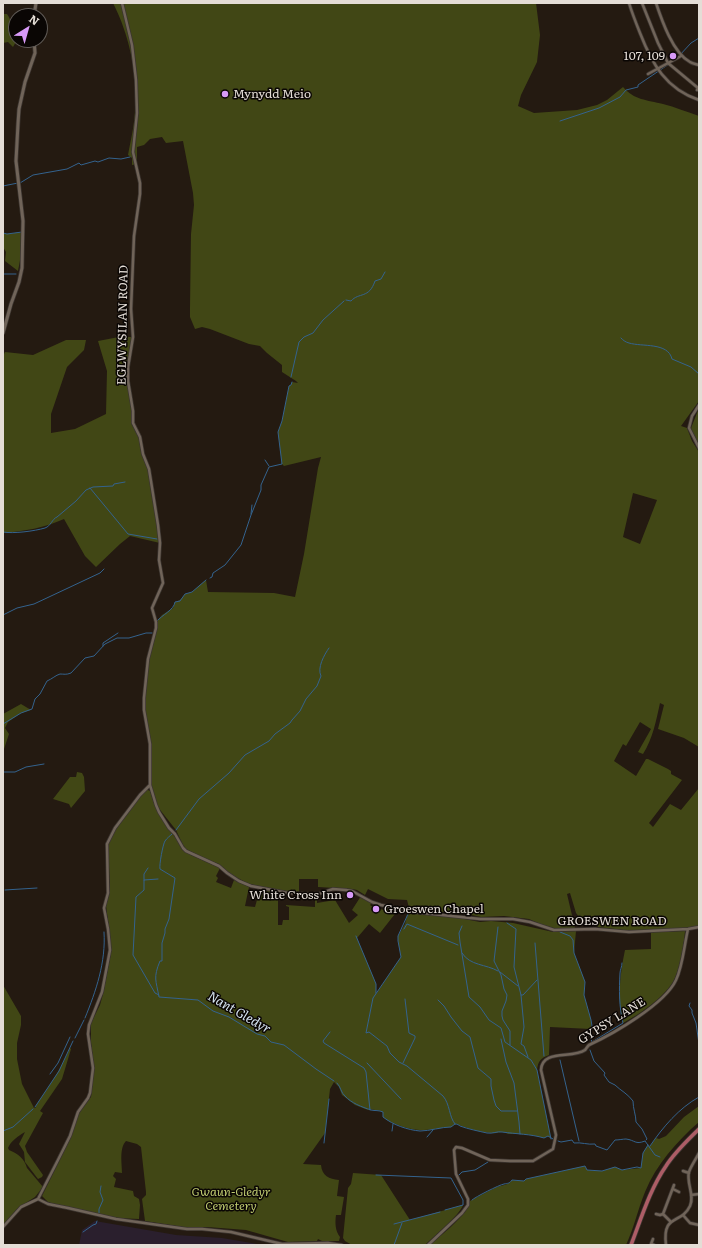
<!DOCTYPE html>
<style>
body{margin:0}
#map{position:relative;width:702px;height:1248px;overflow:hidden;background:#241a11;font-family:Literata,serif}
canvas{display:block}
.frame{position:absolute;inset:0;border:4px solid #e4ddd6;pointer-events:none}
.north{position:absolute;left:8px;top:8px;width:40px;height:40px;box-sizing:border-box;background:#0a0604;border:1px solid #615c58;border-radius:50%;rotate:37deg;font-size:11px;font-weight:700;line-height:16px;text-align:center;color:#e4ddd6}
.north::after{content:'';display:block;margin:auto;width:14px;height:18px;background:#d89af8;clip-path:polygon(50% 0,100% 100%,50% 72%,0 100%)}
</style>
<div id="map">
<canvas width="702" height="1248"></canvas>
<div class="frame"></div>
<div class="north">N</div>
</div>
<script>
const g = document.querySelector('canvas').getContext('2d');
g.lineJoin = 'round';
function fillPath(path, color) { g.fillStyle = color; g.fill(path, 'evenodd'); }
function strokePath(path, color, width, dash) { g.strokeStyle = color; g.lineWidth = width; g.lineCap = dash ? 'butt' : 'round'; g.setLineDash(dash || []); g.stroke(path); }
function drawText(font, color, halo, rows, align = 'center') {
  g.font = font + ' Literata,serif'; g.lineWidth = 3; g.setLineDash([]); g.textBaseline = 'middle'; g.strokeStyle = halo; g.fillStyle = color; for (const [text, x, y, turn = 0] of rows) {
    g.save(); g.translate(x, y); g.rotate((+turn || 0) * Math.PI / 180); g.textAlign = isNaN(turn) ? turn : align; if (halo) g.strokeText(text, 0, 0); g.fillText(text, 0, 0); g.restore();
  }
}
const industrial = new Path2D(`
 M95,1221L176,1235L222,1238L263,1245H79L82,1230Z`);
const green = new Path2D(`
 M113,3H536L540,35L537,62L521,95L518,106L534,113L577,110L597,105L607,100L623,87C634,100 647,100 663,104C675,107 687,112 699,116V401L681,426L687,428L692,441L699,452V747L684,738L658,729L664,705L660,703C656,721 653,738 643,754L638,752L651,729L640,722L626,746L623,744L614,761L636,776L646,759H648L668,769L671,771V774L682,780L649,823L653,827L670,804L681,810L699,788V926L686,928L632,931L598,927L595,919L579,917L576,913L570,893L567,894L575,928L557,929L540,924L529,919L504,916L481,917L472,915L469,911L460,914L409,908L407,900L388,899L368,889L365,895L357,890L352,889L318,887V879H299V893L261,887L247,883L230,874L219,864L203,858L186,849L183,845L176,830L157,806L151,785V748L146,716V680L150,654L157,627V621L162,615L173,608L175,602L180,600L185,594L192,592L206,580L208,592L274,593L295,597L304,554L318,468L321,457L284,466L282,464L278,432L282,421L289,386L291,385L292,382L298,383L296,381L282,372V365L267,353L260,346L249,344L210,329L202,327L195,329L190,317V307L191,234L194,205L193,193L183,141L166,143L162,137L150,139L144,145L137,147V164L132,165V158L128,155C131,139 135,123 135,107C137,72 129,34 113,3ZM633,493L657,500L640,544L623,537Z
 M3,14H7C11,19 11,26 16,29L17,40L13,47L8,42L3,43Z
 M22,232V250L18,271L5,261L6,252L3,247V233L7,234Z
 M119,337H133L128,376L133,423L140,437L145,459L149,469L160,543L130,536L120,544L96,567L85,556L64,519C44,528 25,531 3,533V356L5,352L33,355L66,340H86L84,350L67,367L51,414V433L75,429L106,414L107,371L98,341Z
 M699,408V444L692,433L691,428Z
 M21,704L31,710L21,713L8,722L5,728L9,734L3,752V714Z
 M77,772L82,773L84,777L85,791L71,808L69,804L53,799L70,777H76Z
 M146,789L150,791L155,806L161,817L184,850L191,855L220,868L216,876L218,878L216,882L231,888L234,880L249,887L245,906L255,907L260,889L278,893V925H282L283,920H289V907L286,906V905L315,907V900H317V903L335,900L349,923L358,915L352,910L361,896L372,903L370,905L374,908L372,911L376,914L380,909L384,910L386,907L398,910L380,933L369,924L357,938L376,984V994L401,957L398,941V936L405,924L407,915L411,912L449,916L480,922L491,921L513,923L553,932L576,931L574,953L585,982L584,995L591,1020V1029L550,1027L549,1055C541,1058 538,1061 537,1070L551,1139L548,1136L544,1138C532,1134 520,1134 508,1134C506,1133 504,1132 502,1132C498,1132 496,1134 493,1133C484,1133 464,1128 457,1124H455L451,1127C442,1127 433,1130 424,1130C413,1131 391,1124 383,1117V1112L381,1111L369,1109L368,1110L355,1105L342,1095L339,1087L334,1082L330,1089L325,1133L303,1164L321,1165C322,1176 329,1179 339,1180L337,1196L344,1197L341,1215H336C335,1222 335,1231 340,1237L339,1241H322L318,1239L317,1241L288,1242L246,1230L207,1227L189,1228L145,1221L142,1199L146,1195V1192L141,1147L137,1144L126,1141C119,1148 122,1164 122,1173L115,1172L113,1176L116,1179L114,1187L133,1191L134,1196L139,1199L140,1205L139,1219L115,1218L57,1205L48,1202L42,1196L71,1137L79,1113L91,1097L94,1067L91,1043V1023L100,1005L103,994L111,953L110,936L106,906L110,889L108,845L111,837L115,830Z
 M685,931C684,945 680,970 673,982C662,999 640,1014 623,1023C617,999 620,974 625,950L651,949V932Z
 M3,985L21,1016V1025L17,1043V1059L22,1084L34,1108H36L35,1107C49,1087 61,1069 70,1048L71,1049L62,1079L40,1111L43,1113L25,1146L27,1152L43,1175L42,1177L38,1179L25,1162L24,1152L19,1144L25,1132C18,1136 11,1141 8,1148L9,1150C18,1154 24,1158 27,1168L43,1187L35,1197L18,1208L3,1225Z
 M699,1106V1122C677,1141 656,1165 645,1192C638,1209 634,1228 626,1245H430C442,1234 467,1216 470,1201C479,1196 488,1191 497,1187C503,1185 508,1185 512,1180L524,1181L526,1179L585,1166L587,1170L602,1171L615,1167L622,1170L641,1168L643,1153L648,1145L650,1146L656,1138L659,1139L666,1136L684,1117Z
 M353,1173L381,1175L410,1220L463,1205C459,1216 434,1236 425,1245H352L345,1241L343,1238L348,1188L351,1184Z`);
const stream = new Path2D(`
 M679,56L691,43L699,38
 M560,121L599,108L620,97L626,90L638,87V85L672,62
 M20,183L33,175L67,169L79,163L81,165L95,161L98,162L109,158L121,159L130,157
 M3,186L18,183
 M3,233L7,234L22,232
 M3,274H16
 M346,300L351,301C359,292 369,299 375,281L381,279L385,272
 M621,338C623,340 625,342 629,343C642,347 668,342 672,359L691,367L699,374
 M291,377L299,342L304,337L313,333L323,320L344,301
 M265,460L269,466
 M90,488L128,534L157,539
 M251,514L252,505
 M3,532C13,534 35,531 45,528C51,526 52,519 57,517L76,501L86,490L93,487L113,486L114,484L125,482
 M210,578L212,577L213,573L225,565L241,545L251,515L261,490V485L269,467L282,464L278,432L282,421L289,386L291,385L292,382
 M3,615L17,608L34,604L100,573L104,569
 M157,621C162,615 174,610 175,602L180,601L185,594L192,592L206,580
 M103,646V643L118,633
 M3,724L21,713L32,709L35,699L40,694L47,681C52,679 56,675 60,674C64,674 66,675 71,673L85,658L94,656L105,644L117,638H129L146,633H152
 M3,772H15L26,767L44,764
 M176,830L199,799L229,773L245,755L269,741L275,734L290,723L292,720L300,711L306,699L317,686L321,676C317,668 324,655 329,648
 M172,834C170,836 167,838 165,841C163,844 159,865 160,869L175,878L169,919L165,929V933L162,943V961H160C153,978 156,980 159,997L198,1000L213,1011L229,1017L257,1034L265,1036L271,1042L284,1045L316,1069L334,1081
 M158,879L144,880V890L136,897L133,955L155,993L159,995
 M144,880V874L148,868
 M5,890L37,888
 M408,914L398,936V941L401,957L373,998L366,1033L369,1032L387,1046L390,1053L399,1062L407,1066L443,1096C450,1104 449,1117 455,1124
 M507,923L516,929L514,967L521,995L524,1027L521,1044L524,1046L528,1057
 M462,926L459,933L460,942L469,997L480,1007L489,1020L501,1028L505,1042L531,1060L537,1070L551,1139
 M498,927L494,961L501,975L504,989L507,995L506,1001L502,1011V1016L503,1020L510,1031V1045
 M404,929L407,924L458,945
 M560,932L570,936L573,940L574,953L585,982L584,995L591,1020L592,1026L590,1036L592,1042L623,1023C619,1007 619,989 620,973C620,970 622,967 622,963
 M356,936L376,984V993
 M535,943L544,1056
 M462,953C470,966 486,964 498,971
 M500,972L518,986
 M521,995H523L537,980
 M438,1000L444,1006L451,1017L462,1031L470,1037L478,1068L491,1079V1086L494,1100L496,1106L501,1111H517
 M690,1003L689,1006L692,1010V1013L696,1023L699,1044
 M85,1018C96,991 106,962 104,932
 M330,1032L323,1041L324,1043L364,1068L366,1072L370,1110
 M75,1038L84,1020
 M501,1039L506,1062L514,1083L519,1122L520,1134
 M590,1050L594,1061L605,1073L604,1075L609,1082L615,1085C620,1090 628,1094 633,1101C633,1109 636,1115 636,1122L642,1129L647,1139L646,1140
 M560,1060L579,1141
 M367,1063L401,1099
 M403,1063L415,1038V1036L409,1033L405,999
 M50,1074L58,1063L70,1037
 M337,1083C341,1087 341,1093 345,1096C351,1103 362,1107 371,1110C375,1111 379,1110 383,1112V1117C393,1125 408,1130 420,1131C430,1131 441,1127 451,1127L455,1124C457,1124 459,1125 460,1126C468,1129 478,1131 487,1133C493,1134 497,1131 502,1132C516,1134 531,1134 544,1138L548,1136L553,1139
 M35,1107L59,1071L73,1041
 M3,1131L13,1127L33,1109
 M392,1131L393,1124
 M427,1137L433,1130
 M558,1141L561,1142L572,1140L574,1143C581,1142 588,1145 595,1144L596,1146L607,1150L615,1140C619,1140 623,1139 626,1139C635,1140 635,1145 645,1141L655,1155L660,1157
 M324,1143L329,1099
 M650,1146C663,1127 679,1108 699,1097
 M376,1175L451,1178L463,1200V1205L445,1210
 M458,1176L462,1172L475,1170L488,1162
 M472,1200C475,1197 499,1185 504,1184C508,1183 509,1184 512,1180L524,1181L526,1179L585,1166L587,1170L602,1171L615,1167L622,1170L637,1167L641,1168L643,1153L648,1145
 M99,1213V1209L103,1200L100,1192L101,1186
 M394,1224L440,1212
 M83,1232L93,1225L96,1224L97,1221
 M394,1245L402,1223`);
const minor = new Path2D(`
 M122,3L132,45L136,80L137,113L133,152L140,183V194L134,236L131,309L133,337L128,367V381L133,411V423L140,437L143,454L149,469L158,525L160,543L159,560L163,583L152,608L156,622V628L148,659L144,698V710L150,744V785L156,805L159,812L169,828L175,834L183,848L186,851L219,866L227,873L239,881L251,886L288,893L312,894L322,893L333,889L346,890L352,891L372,902L381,905L413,912L480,919H513L530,922L554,930L595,929L629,932L688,929L699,927
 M629,3C632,13 636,23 640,33C652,64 666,89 699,100
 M642,3L658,43L668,63L698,88L697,90
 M656,3C662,21 673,53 690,62C693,64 696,64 699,65
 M648,74L681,56
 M699,405L692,416L689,428L699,448
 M683,1171L689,1173
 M673,1189L679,1192
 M691,1195L699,1194
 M38,1199L58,1160L70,1136L78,1112L88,1098L90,1093L93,1068L88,1034L89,1025L102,992L110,950L108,929L104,908L108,893L107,844L115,828L140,795L150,785
 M656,1214L660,1215L663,1214L674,1185
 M663,1214L671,1222
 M683,1215L690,1223L699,1225
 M3,1227L21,1207L38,1199L48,1204L68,1208L116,1219L187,1229H202L231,1232L282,1244L328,1243L342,1245
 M653,1239L651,1244L654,1245
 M428,1245L462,1213L468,1205V1199L456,1174L454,1150L456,1147L462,1148L490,1160L510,1161H533L553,1149L556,1135L541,1070C542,1049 572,1059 585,1050C586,1049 587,1047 589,1045C613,1034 665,1004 676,980C683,965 684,946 688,929
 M666,1245C662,1213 681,1225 690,1206C695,1195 686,1183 689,1172C691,1166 696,1159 699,1153`);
const tertiary = new Path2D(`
 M34,16L36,3
 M3,333L11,304L19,282L22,268L23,221L16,161L18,124L19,109L25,82L35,53L34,40`);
const primary = new Path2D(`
 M631,1245C641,1219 650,1189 666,1166C675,1152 687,1141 699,1129`);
const markers = [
 [673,56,4,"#d89af8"],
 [225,94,4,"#d89af8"],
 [350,895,4,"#d89af8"],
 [376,909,4,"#d89af8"]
];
const poiNames = [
 ["107, 109",665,56],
 ["Mynydd Meio",233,94,"left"],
 ["White Cross Inn",342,895],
 ["Groeswen Chapel",384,909,"left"]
];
const streetNames = [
 ["EGLWYSILAN ROAD",123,325,-89],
 ["GROESWEN ROAD",612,921],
 ["GYPSY LANE",612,1021,-32]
];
const parkNames = [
 ["Gwaun-Gledyr",231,1192],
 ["Cemetery",231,1206]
];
const waterNames = [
 ["Nant Gledyr",239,1013,30]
];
fillPath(industrial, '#2a1f2d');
fillPath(green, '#414715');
strokePath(stream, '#34638e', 1);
strokePath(minor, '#3c3530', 4);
strokePath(tertiary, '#3c3530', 4.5);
strokePath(primary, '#3c3530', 5);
strokePath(minor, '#706459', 2.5);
strokePath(tertiary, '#706459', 3);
strokePath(primary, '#ad5d66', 3.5);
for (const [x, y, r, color] of markers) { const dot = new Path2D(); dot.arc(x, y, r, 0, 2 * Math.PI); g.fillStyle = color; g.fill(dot); strokePath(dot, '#0a0604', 1.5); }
drawText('12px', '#e4ddd6', '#0a0604', poiNames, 'right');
drawText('12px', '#e4ddd6', '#0a0604', streetNames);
drawText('italic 12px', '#bdc96f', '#0a0604', parkNames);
drawText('italic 13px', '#d6e4f1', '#0a0604', waterNames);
</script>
